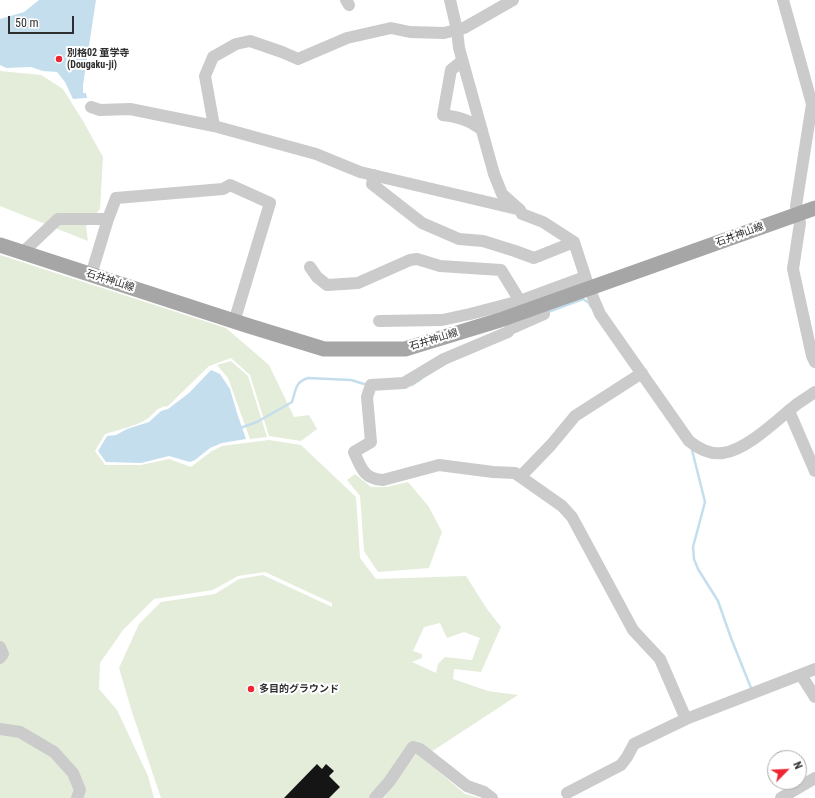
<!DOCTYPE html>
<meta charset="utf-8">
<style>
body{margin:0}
#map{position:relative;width:815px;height:798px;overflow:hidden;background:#fff;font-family:"Roboto Condensed",sans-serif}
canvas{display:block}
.north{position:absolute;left:767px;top:750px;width:40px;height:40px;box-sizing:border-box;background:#fff;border:1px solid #ababab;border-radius:50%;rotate:66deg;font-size:11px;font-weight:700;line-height:16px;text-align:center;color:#2e2e2e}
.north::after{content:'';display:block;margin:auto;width:14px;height:18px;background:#ef2534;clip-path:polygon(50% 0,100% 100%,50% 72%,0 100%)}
.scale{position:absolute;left:8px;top:16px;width:66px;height:18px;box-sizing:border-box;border:2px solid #2e2e2e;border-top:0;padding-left:5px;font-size:12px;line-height:14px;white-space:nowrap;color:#2e2e2e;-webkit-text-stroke:3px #fff;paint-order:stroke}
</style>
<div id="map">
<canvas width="815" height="798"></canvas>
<div class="north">N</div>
<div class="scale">50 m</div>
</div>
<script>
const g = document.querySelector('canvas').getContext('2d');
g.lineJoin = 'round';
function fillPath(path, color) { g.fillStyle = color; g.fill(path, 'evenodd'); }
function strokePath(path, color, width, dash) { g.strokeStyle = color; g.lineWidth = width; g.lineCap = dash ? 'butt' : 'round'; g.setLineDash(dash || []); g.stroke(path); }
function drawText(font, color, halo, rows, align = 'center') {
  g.font = font + ' "Roboto Condensed","Noto Sans JP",sans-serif'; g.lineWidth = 4; g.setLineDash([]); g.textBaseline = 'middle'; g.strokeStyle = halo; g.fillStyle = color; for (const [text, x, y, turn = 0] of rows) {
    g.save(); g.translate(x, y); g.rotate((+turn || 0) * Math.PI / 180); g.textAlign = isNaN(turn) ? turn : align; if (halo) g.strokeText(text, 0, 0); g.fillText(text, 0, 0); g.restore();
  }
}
const green = new Path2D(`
 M0,71L41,75L63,89L83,121L103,157L100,209L86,226L88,241L0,206Z
 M0,255L226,328L269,365L294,417L309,415L317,429L301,441L269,436L250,375L231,358L209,366L168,406C154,408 157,412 147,419C139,425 115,431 105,434L95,451L105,465H141L169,459L191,467L212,451L222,446L269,440L301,445L356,497L360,558L376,579L466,576L487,609L501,627L481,672L454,669L453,679L488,691L518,695L431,752L418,743L369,798H161L132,712L119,668L139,624L161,602L215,594L239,579L263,575L332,607V603L265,572L238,576L213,590L154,599L123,630L100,663L99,689L117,710L148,776L154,798H0ZM440,623L447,638L464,632L480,638L472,660L445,657L438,664L436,673L412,662L422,658V654L413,651L424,627Z
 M231,361L248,376L267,437L250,439L228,378L217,365Z
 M355,474L371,487H387L408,482L429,507L442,532L429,568L378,572L364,551L360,496L347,480Z
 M417,753L465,794L480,798H384Z`);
const water = new Path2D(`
 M39,0H96L83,85V93H86L87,98L73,99L65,82L57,72L43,71L31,67L6,68L0,65V19L24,12Z
 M211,370L220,374L230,389L237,413L246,439L222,443L210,448L195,460L190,462L169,456L141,463L106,462L98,451L107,436L116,435L127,429L149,422L161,411L168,409L189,393Z`);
const stream = new Path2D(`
 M548,312L583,299L589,303L591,307
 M412,385L421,379
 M240,428L257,422L292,402C296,390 295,382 308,378L351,380L364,384
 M692,450L705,502L693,547L694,559L698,569L718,601L731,638L751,688`);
const building = new Path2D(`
 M317,764L322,769L326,764L334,771L329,776L340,787L329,798H284Z`);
const minor = new Path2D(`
 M346,0L349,5
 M450,0L457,30L459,48L494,174L502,194L520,210L522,214L543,222L574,242L589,288L600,314L689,441C699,449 710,455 723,453C747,450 778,419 797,404C803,400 809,396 815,392
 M783,0L812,104L796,206L800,223L793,269L812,356L815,362
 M462,61L451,70L443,115C458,117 470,120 482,130
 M91,107L100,110L130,109L214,126L316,154L360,172L517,209
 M214,126L205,76L213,57L236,44L250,41L282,52L298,59L347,38L391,28L410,32L444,33L464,28L513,0
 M374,175L372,184L422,223L459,239L483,241L515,251L534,258L574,242
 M108,219L116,198L223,189L230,185L270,203L234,322
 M23,252L58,219H108L91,275
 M310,267L317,277L327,285L343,284L358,283L410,260L417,259L440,266L501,270L520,301
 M541,306L544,314L510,329L508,332L444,359L404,383L371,385L367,397L371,442L354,452C361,468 364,479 383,480L439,465L493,472L515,473L562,506L572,517L633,630L660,659L686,719
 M379,321L442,320L470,314L520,301L585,277
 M789,411L815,471
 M521,476L551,445L575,416L642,373
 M0,647L3,654L0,658
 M801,675L815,697
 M0,729L20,732L54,752L73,773L80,790L77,798
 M567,793L621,765L627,757L634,744L686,719L815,669
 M375,798L389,782L413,747L420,749L467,786L484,792L492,798
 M781,798L815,778`);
const major = new Path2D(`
 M0,245L246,325L324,349H405L500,320L815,208`);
const markers = [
 [59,59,4,"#ef2534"],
 [251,689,4,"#ef2534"]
];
const poiNames = [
 ["別格02 童学寺",67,53],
 ["(Dougaku-ji)",67,65],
 ["多目的グラウンド",259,689]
];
const streetNames = [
 ["石井神山線",740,235,-20],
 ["石井神山線",110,281,18],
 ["石井神山線",434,340,-17]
];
fillPath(green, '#e4ecda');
fillPath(water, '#c5deed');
strokePath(stream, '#c5deed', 2.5);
fillPath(building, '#151515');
strokePath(minor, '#cbcbcb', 12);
strokePath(major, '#a6a6a6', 15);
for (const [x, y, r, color] of markers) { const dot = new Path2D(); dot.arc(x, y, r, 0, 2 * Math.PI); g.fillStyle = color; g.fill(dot); strokePath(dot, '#fff', 1.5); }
drawText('bold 10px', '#2e2e2e', '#fff', poiNames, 'left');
drawText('10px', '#2e2e2e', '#fff', streetNames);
</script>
